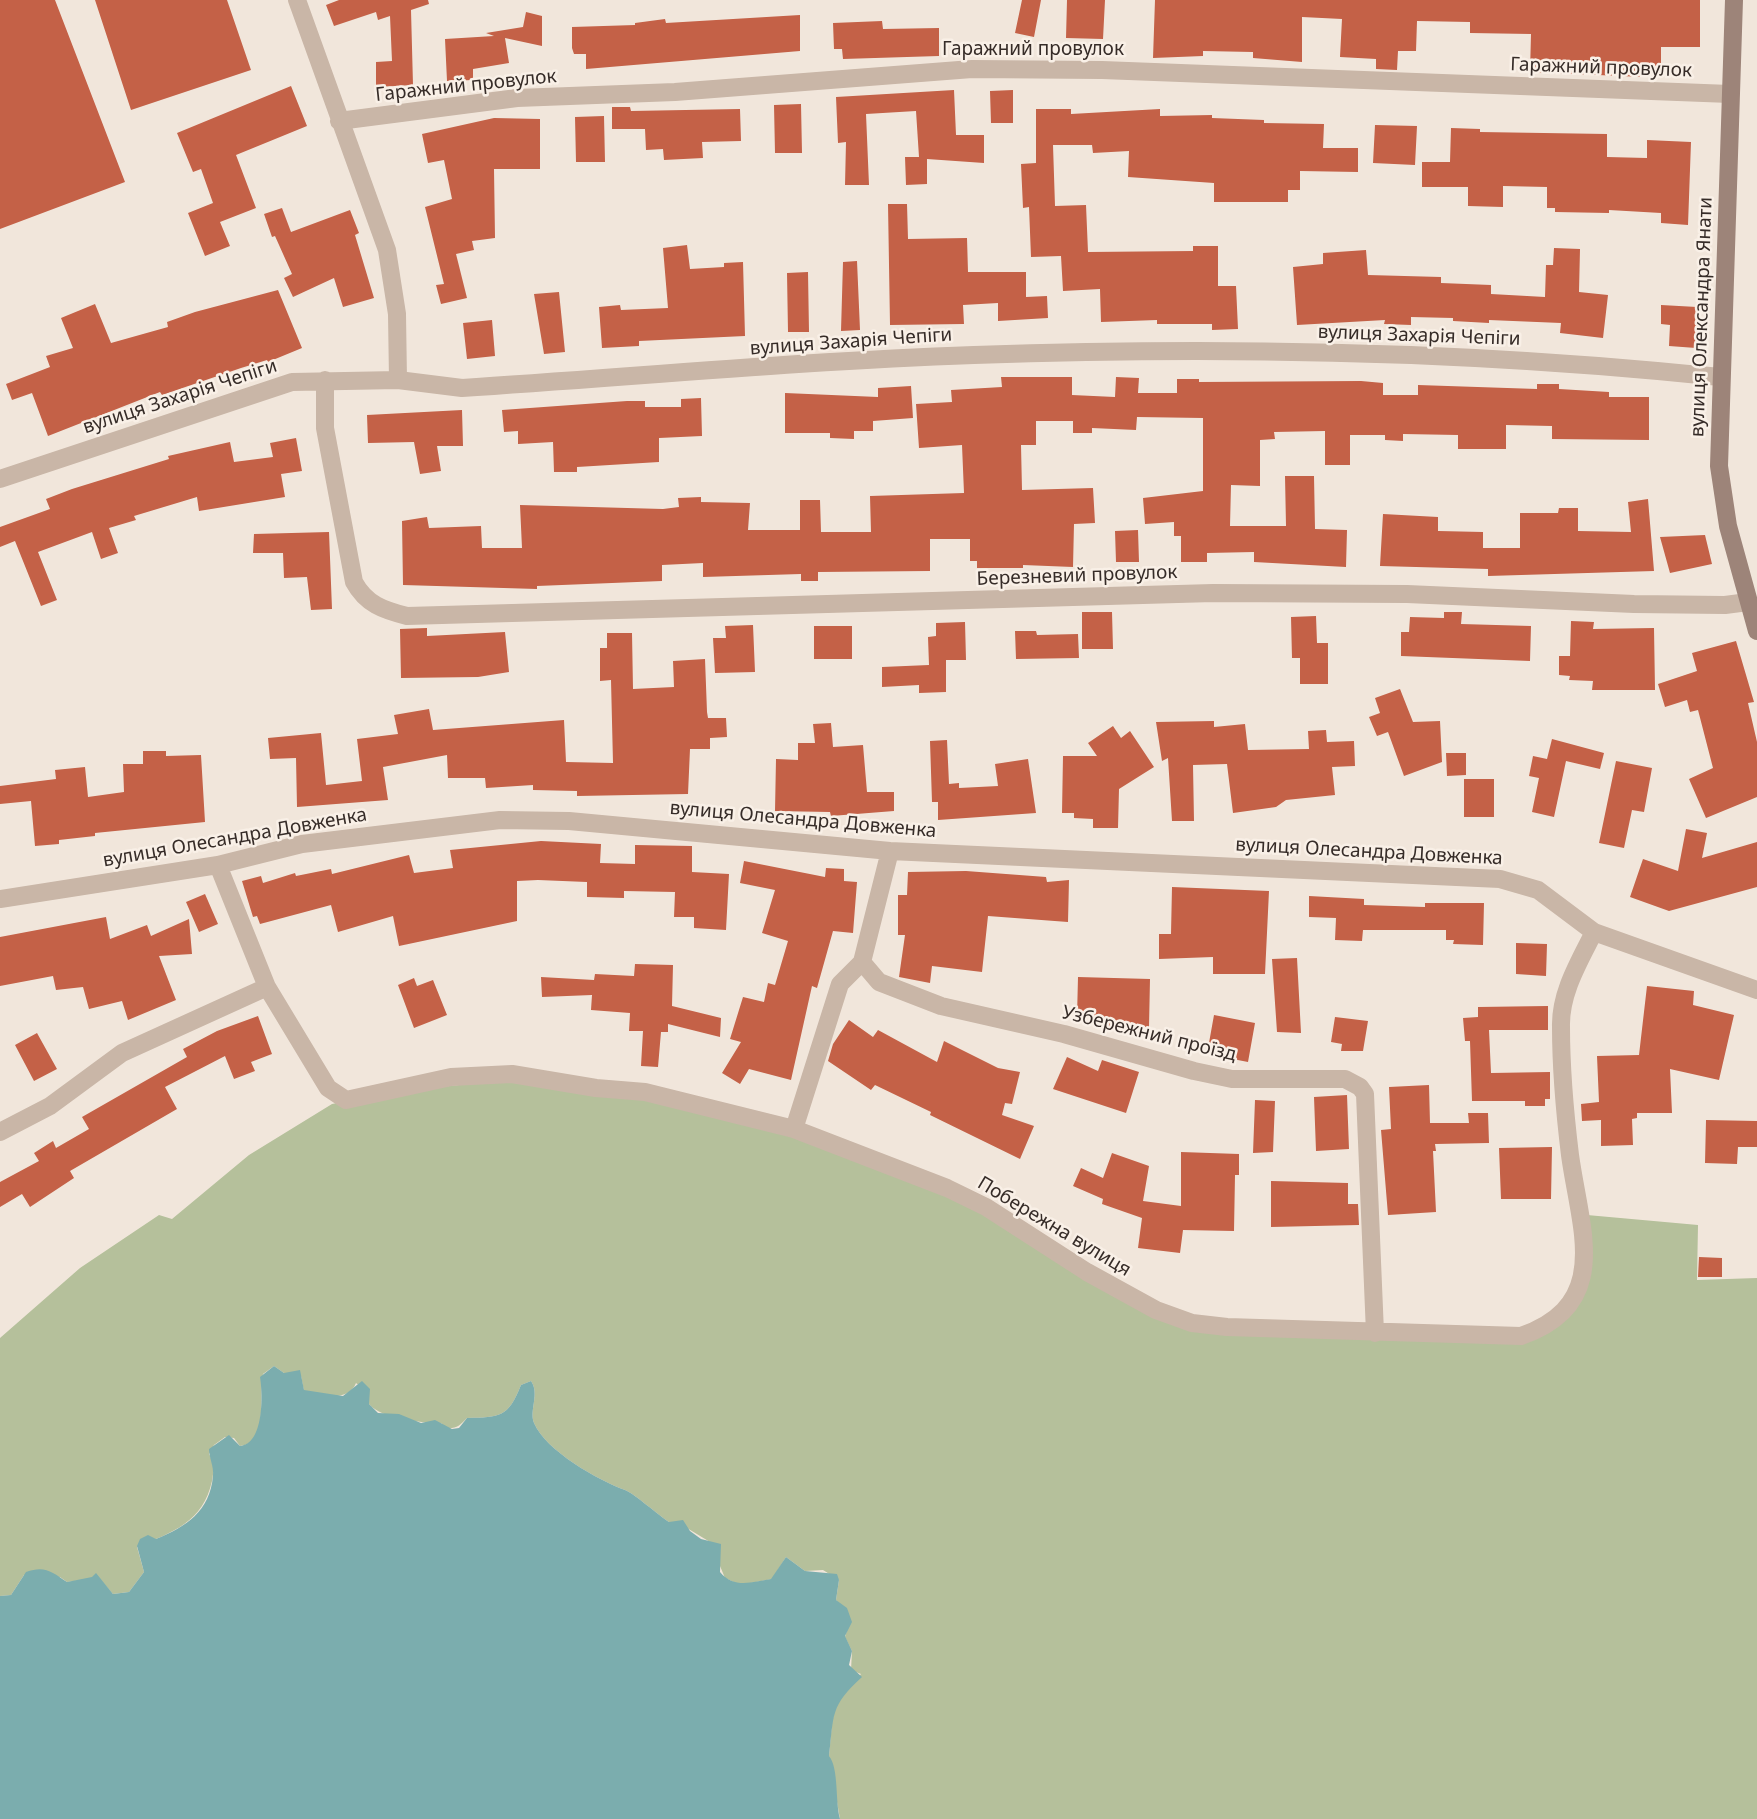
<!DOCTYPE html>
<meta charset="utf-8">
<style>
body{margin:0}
canvas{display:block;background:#f1e6db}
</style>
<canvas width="1757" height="1819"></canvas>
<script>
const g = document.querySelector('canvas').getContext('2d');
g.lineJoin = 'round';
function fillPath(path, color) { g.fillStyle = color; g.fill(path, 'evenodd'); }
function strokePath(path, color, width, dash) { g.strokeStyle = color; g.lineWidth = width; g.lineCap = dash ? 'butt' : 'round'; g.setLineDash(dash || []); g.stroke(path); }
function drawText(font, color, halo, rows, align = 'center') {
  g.font = font + ' "Noto Sans",sans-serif'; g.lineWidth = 5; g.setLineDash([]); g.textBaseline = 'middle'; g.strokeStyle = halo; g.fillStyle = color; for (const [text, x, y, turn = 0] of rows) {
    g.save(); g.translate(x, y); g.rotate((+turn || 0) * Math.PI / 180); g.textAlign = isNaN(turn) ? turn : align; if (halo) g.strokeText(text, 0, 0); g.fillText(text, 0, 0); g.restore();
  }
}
const green = new Path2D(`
 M508,1080L693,1107L814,1144L985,1210L1191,1328L1531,1341C1593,1317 1586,1272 1587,1215L1698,1225L1697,1280L1757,1278V1819H840L829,1756L832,1723L836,1704L861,1674L851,1670L852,1651L845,1637C853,1614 848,1617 836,1600L839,1580L823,1570L805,1571L786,1557L772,1579L740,1585L725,1578L710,1542L677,1522H669C658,1515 635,1494 625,1490C598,1480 546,1451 534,1423C529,1410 540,1394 531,1381L521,1385C508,1418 500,1417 467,1418C459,1426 457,1429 445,1428L441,1423C422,1423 381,1419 369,1404V1394L356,1383C349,1402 319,1397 304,1391L301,1376L284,1373L274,1366L263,1374C258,1392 270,1443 240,1446L234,1438L225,1437L214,1445L209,1454C214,1462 214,1472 212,1481C203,1522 173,1532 137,1547L144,1572L129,1592L113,1594L99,1578L67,1582L60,1577L24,1575L11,1595L0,1596V1338L80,1268L159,1215L172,1219L249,1155L332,1104L391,1092Z`);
const water = new Path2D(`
 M274,1366L284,1373L300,1370L304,1390L343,1396L362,1381L370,1389L369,1404L378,1413L399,1414L421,1423L435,1420L452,1429L459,1428L467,1418C500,1417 508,1418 521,1385L531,1381C540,1394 529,1410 534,1423C546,1451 598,1480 625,1490C635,1494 658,1515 669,1522L683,1520L690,1531L701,1539L721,1544L720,1572C734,1589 752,1582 771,1579L786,1557L805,1571L837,1574L839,1580L836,1600L847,1608L852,1622L845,1636L852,1651L849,1665L862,1677C830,1706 834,1714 829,1756C839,1768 835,1801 840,1819H0V1596L11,1595L26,1572C45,1565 52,1572 67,1582L92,1577L96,1573L113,1594L129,1592L144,1572L137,1546L140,1539L148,1535L156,1539C186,1527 210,1511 213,1476C214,1466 209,1458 209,1449L229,1435L240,1446C264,1444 263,1395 260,1377Z`);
const building = new Path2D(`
 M0,0H55L125,182L0,229Z
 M95,0H227L251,70L131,110Z
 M339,0H428L429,4L411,10L413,85L376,87V62L392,61L390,16L378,20L376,12L334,26L326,5Z
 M1022,0H1041L1034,37L1015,33Z
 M1067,0H1105L1103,39L1066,38Z
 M1155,0H1700V47H1661V69L1643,68V77L1530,72L1531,34L1470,33V22L1417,21L1416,51H1398L1397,70L1376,69V59L1340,57L1342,19L1302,17V62L1253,58V52L1203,51V56L1153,58Z
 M526,12L542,16V46L505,38L509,63L473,69V80L447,81L445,39L494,36L486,33L523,27Z
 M800,15V51L586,69V54H574L572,48V27L635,25V23L665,19L666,23Z
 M882,21L883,29L939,28V56L843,59L842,49H834L833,23Z
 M291,86L307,126L236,155L256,208L220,222L230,246L205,256L188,213L213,203L201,169L193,172L177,133Z
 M954,90L956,135H984V163L927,159V184L906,185L905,157H919L916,111L866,114L869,185H845L846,142L838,143L836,97Z
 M1013,90V123H991L990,91Z
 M801,104L802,153H775L774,105Z
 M612,107H630L631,111L740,109L741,141L702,142L703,158L664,160L663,149L646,150L645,129H612Z
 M1036,109H1071V114L1160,109V116L1212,115V118L1264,120V123L1324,124L1323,148H1358V172L1300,171V190H1288V202H1214V183L1128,177L1129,151L1093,153L1092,145H1053L1055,206L1086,205L1088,252L1193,251V246H1218V286H1236L1238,329L1212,330V324H1157V320L1101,322L1100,289L1063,291L1061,256L1031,257L1029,207L1023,208L1021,164L1036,163Z
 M604,116L605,162H576L575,117Z
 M494,118L540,119V169H494L495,238L472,241L474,250L456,254L467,298L441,304L436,285L444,284L425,207L452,199L444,160L428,163L422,134Z
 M1375,125L1417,126L1415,165L1373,163Z
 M1451,128L1480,129V132L1607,134V157L1647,158V140L1691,142L1688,225L1661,223V213L1609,210V213L1555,212V208H1547V187L1503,186V207L1468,206V187H1422V162H1450Z
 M888,204H907L908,239L967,238L968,272H1026V297L1047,296L1048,318L998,321V303L963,305L964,324L890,325Z
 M282,208L291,232L350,210L359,233L355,235L374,298L343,307L334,278L293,297L284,278L292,274L275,236L272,237L264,214Z
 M687,245L690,269L724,267V263L743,262L745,336L639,341V346L602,348L599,307L620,305L621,310L668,308L663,248Z
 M1554,248L1580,249L1579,292L1608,295L1603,338L1560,333L1561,323L1489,320V323L1453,321V318L1411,317V325L1384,324L1385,320L1297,325L1293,267L1323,264V253L1366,250L1368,275L1441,277V283L1491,285V294L1545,297L1546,265H1553Z
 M857,261L860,330L841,331L843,262Z
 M808,272L809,332H788L787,273Z
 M278,290L302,348L268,362L267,360L241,368L162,395L160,392L48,436L32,393L12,400L6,384L50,367L46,356L73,348L61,318L95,304L111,343L168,327L167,322L195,312Z
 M559,292L565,352L544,354L534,294Z
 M1661,305L1697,307L1696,348L1669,346L1670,325L1661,324Z
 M492,320L495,356L467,359L463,323Z
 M1001,377H1072V395L1115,397L1116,377L1139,378L1138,393H1177V379H1199V382L1361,381L1383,383V395H1418V385L1537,389V384H1559V389L1609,392V397H1649V440L1552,439V426L1506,425V449H1458V435L1403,434V441L1385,440V435H1350V465H1325V431L1274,432L1275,439L1260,440V486L1231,485L1230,526H1286L1285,476H1314L1315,529L1347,530L1346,567L1254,562V552L1207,553V562H1181V536H1174V522L1145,524L1143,498L1203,491V418L1137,417L1136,430L1092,428V433H1073V421H1036V445H1021L1022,490L1093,488L1095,523L1074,524L1073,567L1023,565V568H977V561H970V539H930V571L818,572V581H801V574L703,577V563L662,565V581L537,586V589L403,585L402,521L427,517L429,528L481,526L482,548H522L520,505L663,509L679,507L678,498L701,497V502L750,503L748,530H800V500H820L821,532H871L870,496L964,493L962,445L919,448L916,404L952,402L951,390L1002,387Z
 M911,386L913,418L873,421V431H854V439L830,438V433H785V393L878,397V388Z
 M701,398L702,436L659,438V462L577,467V472H554L553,442L518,444V431L504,432L502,410L627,401H645V407H681V399Z
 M462,410L463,446H437L441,471L420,474L414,442L368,443L367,415Z
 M296,438L302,471L281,474L285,497L199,511L197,497L134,516L136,520L109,528L118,553L101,559L92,532L38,552L57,600L41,606L15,541L0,547V527L50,509L46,499L72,489L169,459L168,456L230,442L234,462L273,457L270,443Z
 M1648,499L1654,571L1488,576V569L1380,566L1383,514L1438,517V531L1483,532V548H1520V513H1558L1559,508H1578V531L1631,532L1628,502Z
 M1138,530L1139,562H1116L1115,531Z
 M329,532L332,609L311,610L307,577L284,578L283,553H253L254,534Z
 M1705,535L1712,564L1670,573L1660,537Z
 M1082,612H1112L1113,649H1082Z
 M1444,612H1462L1461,624L1531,626L1530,661L1401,656V632H1409L1410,617L1444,618Z
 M1316,616L1317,643H1328V684H1300V658H1292L1291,617Z
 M1571,621L1594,622L1593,629L1654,628L1655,690H1592L1593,681L1569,680L1570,676L1559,675V656H1570Z
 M965,622L966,660H946V692L919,693V685L882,687V667L929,665L928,637L936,636V623Z
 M753,625L755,672L715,673L713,638H726L725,626Z
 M814,626H852V659H814Z
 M427,628V636L505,632L509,672L478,677L401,678L400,629Z
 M1015,631H1036L1037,635L1078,634L1079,658L1016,659Z
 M607,633H632L633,689L674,687L673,661L705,659L707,712L708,718H726L727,737L710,738V749H690L688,794L577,796V791L533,790V785L486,788L485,778H448L447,755L383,767L388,800L297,807L296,758L270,759L268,738L321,733L326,785L362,781L357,739L398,734L394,715L429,709L433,730L564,720L566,762L613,763L611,680L600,681V648H607Z
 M1736,641L1754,702L1748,703L1757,742V797L1706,818L1689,779L1713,768L1698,710L1690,712L1687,700L1665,707L1658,684L1697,671L1692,653Z
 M1400,689L1413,722L1440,721L1442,762L1404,776L1388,732L1377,736L1369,717L1380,713L1375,698Z
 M1214,721V727L1245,724L1248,750L1309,749L1308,731L1326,730L1327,742L1354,741L1355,766L1332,767L1335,795L1286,800L1276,807L1233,813L1227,764L1193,765L1194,821H1172L1168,758L1162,761L1156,722Z
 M831,723L833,747L863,745L867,792H894V811L831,816L830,812L775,811L776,759L798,760V743H815L813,724Z
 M1113,726L1121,738L1130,731L1154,767L1119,789L1118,828H1093V819L1074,818V813H1062L1063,756H1097L1088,743Z
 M1552,739L1604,753L1600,769L1566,761L1554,817L1532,812L1539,778L1529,776L1533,756L1547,759Z
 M947,740L949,784L959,783V788L998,786L995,764L1028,759L1036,813L938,820V802H932L930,741Z
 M143,751H166V756L201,755L205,822L95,833V836L59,840V844L35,846L31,801L0,804V786L56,779L55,770L85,767L88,797L124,792L123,764H143Z
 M1446,753H1466V775L1447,776Z
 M1616,761L1652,768L1644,812L1632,810L1624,848L1599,843Z
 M1464,779H1494V817H1464Z
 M1686,829L1707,833L1702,858L1757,842V887L1669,911L1630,897L1643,859L1678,871Z
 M541,841L601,844L600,863L635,864V845L692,846V872L729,874L726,930L694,928V917H674L675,892L624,891V898L587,897V882L538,880L517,881V921L399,946L393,916L338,932L331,905L260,924L257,916L253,917L242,881L261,876L263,883L295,873L296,876L331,869L332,874L409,855L414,873L453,868L450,850Z
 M744,861L825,877L826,868L844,869V881L857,882L853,933L833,931L817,988L812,986L791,1080L749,1069L740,1084L722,1073L741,1042L730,1039L743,997L764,1002L768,983L775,985L788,941L762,933L775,890L740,883Z
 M966,871L1046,877L1047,882L1069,880L1068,922L988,916L982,972L932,966L930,983L899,977L905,935H898V895H907L908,872Z
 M1172,887L1269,891L1265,974H1213V957L1159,959V934H1171Z
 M205,894L218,924L199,932L186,902Z
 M1309,896L1364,899V905L1425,907V903H1484L1483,945L1453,944L1454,940H1446V930H1363L1362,941L1335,940L1336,918L1309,917Z
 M106,917L110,939L147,925L151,936L189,919L192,954L159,956L176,1000L128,1020L122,1001L89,1009L83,987L56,990L53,976L0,986V937Z
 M1516,943L1547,944L1546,976L1516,974Z
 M1297,958L1301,1033L1277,1032L1272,959Z
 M635,964L673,965L672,1006L721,1018L720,1037L668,1024V1032H661L658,1067L641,1066L643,1031H629L630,1013L591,1010L592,995L542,997L541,977L594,980L595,974L634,976Z
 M1078,977L1150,979L1149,1027L1094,1026L1095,1017H1077Z
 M414,978L417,986L433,980L447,1015L414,1028L398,985Z
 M1647,986L1694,991L1693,1005L1734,1015L1719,1080L1670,1069L1672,1113H1637V1118L1632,1119L1633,1145L1601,1146V1120L1582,1121L1581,1104L1599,1102L1597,1056L1639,1055Z
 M1548,1006V1030H1489L1491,1073L1550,1072V1099H1545V1106H1525V1101H1472L1470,1041H1465L1463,1018L1478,1017V1007Z
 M1214,1015L1255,1023L1248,1062L1207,1054Z
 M258,1016L272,1054L251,1062L255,1071L234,1079L225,1056L165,1087L177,1109L70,1171L74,1178L30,1207L22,1194L0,1207V1182L39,1161L34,1153L53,1141L56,1148L89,1129L82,1117L187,1057L183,1049L217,1031Z
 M1335,1017L1368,1021L1363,1051H1341L1342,1044L1331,1042Z
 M849,1020L873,1037L878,1030L937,1062L944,1041L998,1068L1020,1072L1012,1104L1005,1103L1002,1115L1034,1126L1020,1159L930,1115L931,1112L875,1085L871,1090L828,1061L833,1044Z
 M37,1033L57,1069L34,1081L15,1045Z
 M1067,1057L1098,1071L1102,1060L1139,1072L1126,1113L1053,1089Z
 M1429,1085L1430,1123H1469L1468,1113H1488L1489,1143L1435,1144L1436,1151H1433L1436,1212L1388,1215L1381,1130L1391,1129L1389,1087Z
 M1347,1095L1349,1149L1316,1151L1314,1097Z
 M1255,1100L1275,1101L1273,1152L1253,1153Z
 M1706,1120L1757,1121V1147H1738L1737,1164L1705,1163Z
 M1552,1147L1551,1199H1501L1499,1148Z
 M1181,1152L1239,1154V1175H1235L1234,1231L1183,1230L1180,1253L1138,1248L1142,1218L1102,1204L1103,1199L1073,1186L1081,1168L1103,1178L1112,1153L1149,1166L1143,1201L1181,1206Z
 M1271,1181L1348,1183V1204H1358L1359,1225L1271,1227Z
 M1699,1257L1722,1258V1277H1698Z`);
const street = new Path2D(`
 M297,0L387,250L397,314L398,380
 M339,121L517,98L675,92L972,69L1102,70L1730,94
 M325,380V428L354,582C366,604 383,610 407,616L1213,593L1407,594L1634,604L1725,605L1748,602
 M0,479L292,382L398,380L462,388C632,377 803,361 974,355C1222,346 1473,351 1720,377
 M218,865L267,987L328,1088L346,1100L451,1077L512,1074L596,1088L645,1092L794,1129L947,1188L986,1207L1087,1272L1156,1310L1192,1323L1227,1327L1521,1336C1613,1304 1580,1229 1570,1155C1565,1114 1561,1069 1561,1027C1560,993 1579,962 1594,932
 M0,899L218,865L302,844L500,820L569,821L890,851L1500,879L1538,890L1594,932L1757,990
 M862,962L879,982L941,1006L1064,1034L1194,1071L1232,1079H1345L1360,1087L1365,1094L1375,1333
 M794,1129L840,984L862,962L890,851
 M0,1132L50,1106L122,1053L267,987`);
const secondary = new Path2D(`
 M1734,0L1719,466L1728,526L1757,631`);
const streetNames = [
 ["Гаражний провулок",1033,50],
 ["Гаражний провулок",1601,68,2],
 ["Гаражний провулок",466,86,-6],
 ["вулиця Олександра Янати",1702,317,-88],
 ["вулиця Захарія Чепіги",1419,336,2],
 ["вулиця Захарія Чепіги",851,342,-4],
 ["вулиця Захарія Чепіги",180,397,-18],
 ["Березневий провулок",1077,576,-2],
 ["вулиця Олесандра Довженка",803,820,5],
 ["вулиця Олесандра Довженка",235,838,-10],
 ["вулиця Олесандра Довженка",1369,852,3],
 ["Узбережний проїзд",1149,1034,14],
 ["Побережна вулиця",1054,1227,31]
];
fillPath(green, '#b5c09b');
fillPath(water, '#7badae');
fillPath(building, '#c46147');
strokePath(street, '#c9b6a7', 18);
strokePath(secondary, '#9d8479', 18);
drawText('19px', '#362c28', '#f9f0e7', streetNames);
</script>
